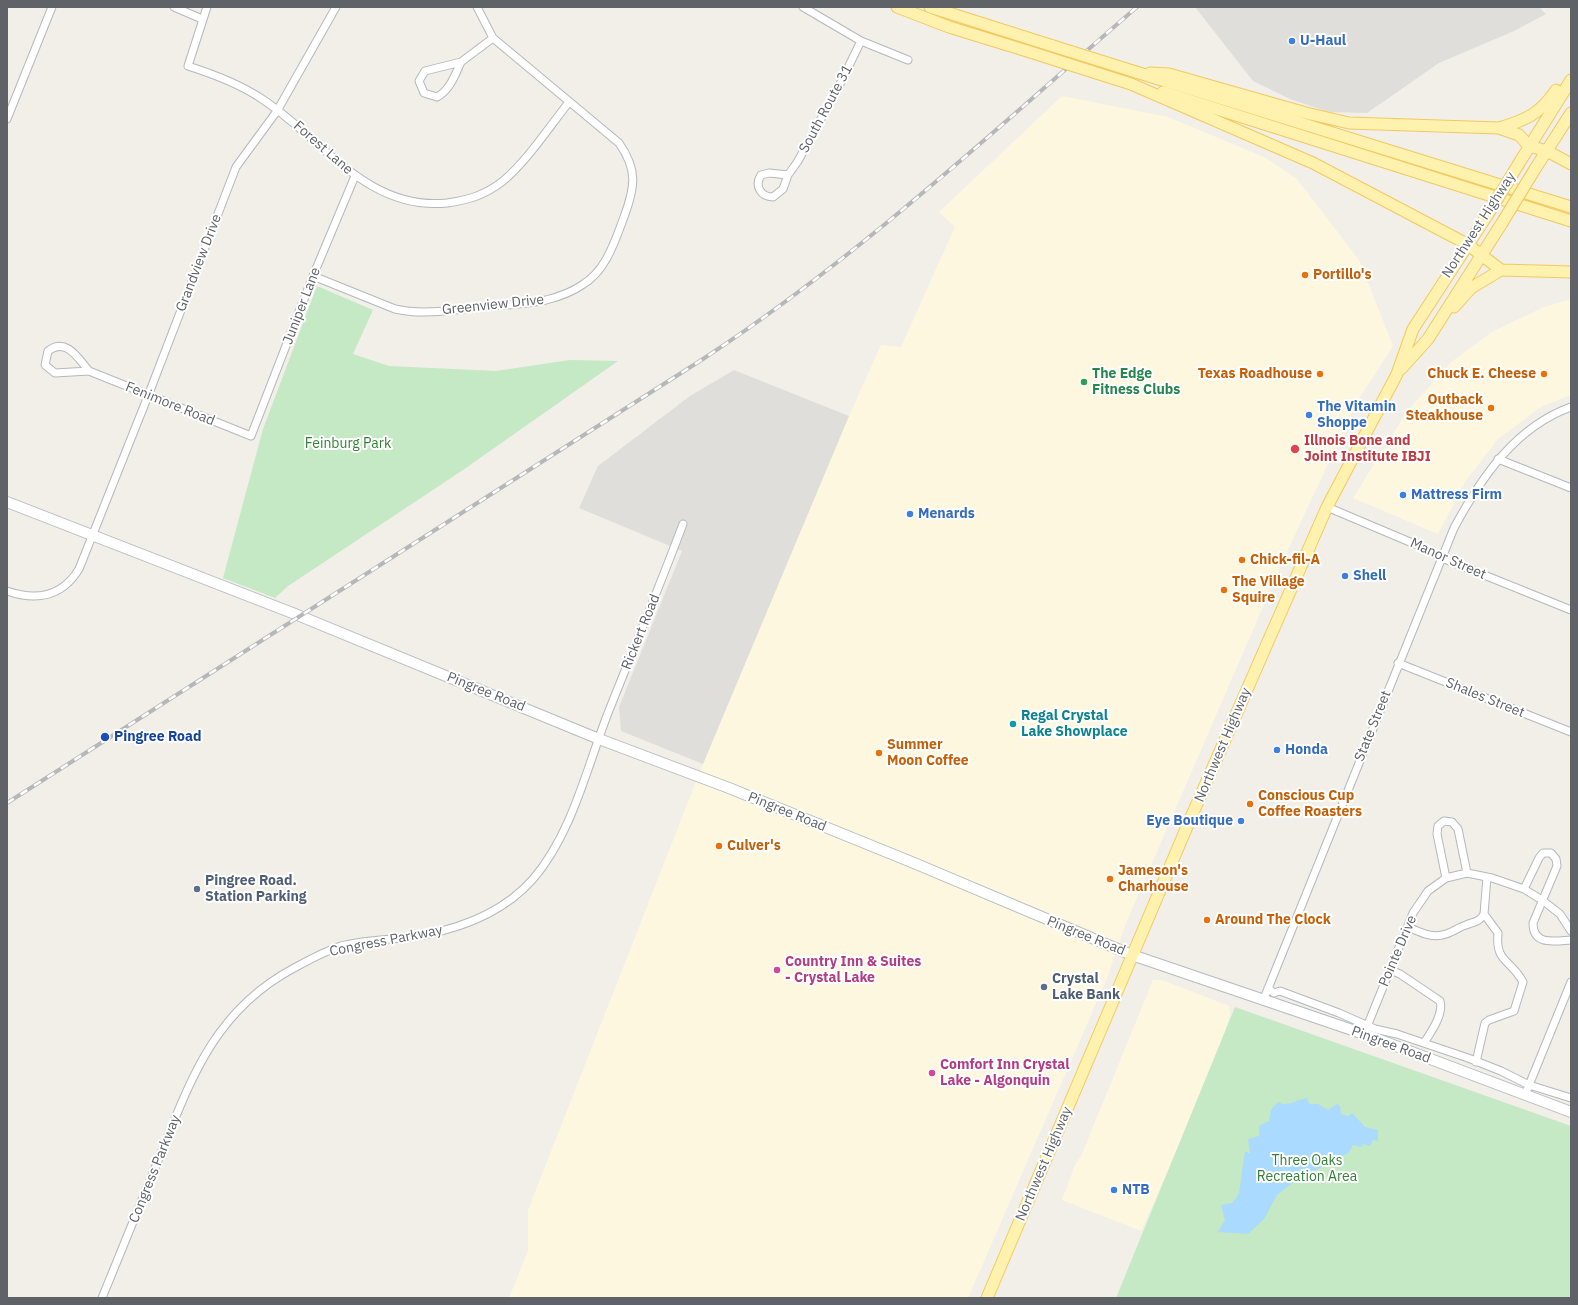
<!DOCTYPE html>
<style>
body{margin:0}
#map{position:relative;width:1578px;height:1305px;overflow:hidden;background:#f1efe8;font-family:"IBM Plex Sans",sans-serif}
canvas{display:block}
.frame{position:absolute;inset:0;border:8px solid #5f6368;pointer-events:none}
</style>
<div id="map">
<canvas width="1578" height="1305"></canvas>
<div class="frame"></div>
</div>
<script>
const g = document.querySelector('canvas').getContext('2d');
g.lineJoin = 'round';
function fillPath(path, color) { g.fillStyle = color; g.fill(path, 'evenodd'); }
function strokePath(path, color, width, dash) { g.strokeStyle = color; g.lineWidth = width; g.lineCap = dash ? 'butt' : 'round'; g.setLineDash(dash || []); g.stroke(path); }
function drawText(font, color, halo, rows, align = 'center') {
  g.font = font + ' "IBM Plex Sans",sans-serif'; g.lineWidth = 4; g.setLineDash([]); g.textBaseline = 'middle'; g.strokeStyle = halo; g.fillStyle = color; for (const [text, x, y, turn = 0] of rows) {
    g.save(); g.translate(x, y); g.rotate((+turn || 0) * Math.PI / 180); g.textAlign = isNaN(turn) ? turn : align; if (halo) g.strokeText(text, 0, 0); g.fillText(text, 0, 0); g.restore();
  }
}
const commercial = new Path2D(`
 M1062,96L1168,117L1266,158L1297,179L1359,260L1393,346L1357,402L1285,556L1126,923L1107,978L968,1298H509L528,1251V1210L703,764L849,416L881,345L901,347L955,227L939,212Z
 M1571,299V395L1542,406L1498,439L1467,479L1438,534L1353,498L1406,413L1450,363L1492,332L1544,307Z
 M1153,980H1162L1229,1006L1230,1015L1223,1037L1181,1141L1141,1231L1062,1200L1075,1165L1082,1154Z`);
const industrial = new Path2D(`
 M1195,7H1539L1546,14L1514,31L1439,63L1367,113L1329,112L1290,99L1253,81Z
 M734,370L849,416L703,764L621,731L619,707L682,551L579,508L598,466L690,396Z`);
const green = new Path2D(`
 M317,286L373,310L353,354L389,366L496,371L570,360L618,361L463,470L288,586L275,598L223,578L263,429Z
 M1235,1007L1571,1126V1298H1116Z`);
const water = new Path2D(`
 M1307,1098L1309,1104H1318L1328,1110L1337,1104L1340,1106L1341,1114L1348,1116L1352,1113L1365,1127L1378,1130V1141L1373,1140L1370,1146L1363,1144L1361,1147L1353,1145L1348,1153L1295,1181L1277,1195L1264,1219L1248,1234L1218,1232L1225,1220L1221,1205L1232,1203L1239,1194L1245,1151L1250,1154L1248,1139L1259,1136V1126L1269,1121L1271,1110L1278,1102C1288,1108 1297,1099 1307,1098Z`);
const street = new Path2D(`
 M174,7L202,19
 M207,7L188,66C213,74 240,84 262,99C322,138 366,211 447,203C469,200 485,195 503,181C527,161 550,126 569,102
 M803,7L861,41L908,60
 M461,62C455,75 450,90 437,97L424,93L419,81L425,71L461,62L493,38
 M7,119L52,7
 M788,175L769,173L761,175C754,186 761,197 773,197L783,189L788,175L798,161L841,82L861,41
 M313,276L395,309C425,316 458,309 488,306C507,305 527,304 546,300C558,297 572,292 582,285C606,271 615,241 624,217C635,187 638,170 619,143L493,38L477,7
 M89,371L55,373L45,365L48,351C66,337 78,358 89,371L251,436L313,276L355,176
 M1498,459L1571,488
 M1327,507L1417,545L1442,558L1571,610
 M7,591C36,601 62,597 79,569L148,396L236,167L277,111L336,7
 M1398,663L1571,732
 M1446,878L1437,834L1438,826L1444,821L1452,822L1458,829L1467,873
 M1524,889L1539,858L1543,853H1551L1556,859L1557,866L1533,923C1533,946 1554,941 1571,940
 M1408,927C1420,932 1432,939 1446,934C1453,932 1459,927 1466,925C1473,922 1480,922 1484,914
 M1390,970L1400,974L1440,1001C1444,1014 1431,1032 1424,1043
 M1268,988L1274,993L1280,991L1339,1013L1375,1029L1397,1034L1468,1058L1501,1071L1529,1085L1571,1098
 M1263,1001L1454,528C1481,478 1515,427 1571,407
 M1364,1034L1413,913L1428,891L1446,878L1467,873L1492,878L1524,889L1542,900L1560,914L1571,931
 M1476,1062L1485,1023L1489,1020L1514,1011L1523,982C1511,959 1495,963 1498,933L1484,914L1487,877
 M1525,1095L1571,982
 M102,1298C120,1253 139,1208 157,1163C190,1082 212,1012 294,968C309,960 325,951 341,946C368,939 397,940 424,935C465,927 505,911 533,879C572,834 587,767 608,713C633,650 659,588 683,524`);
const secondary = new Path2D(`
 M7,502L295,614L599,739L729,788L914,863L1132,955L1364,1034L1571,1112`);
const primary = new Path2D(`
 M897,7L949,27L1027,51
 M930,7L1053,46
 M1136,72L1571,207
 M1150,73L1169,74L1306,113L1349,123L1499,128L1519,135L1529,146L1547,151L1571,164
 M1131,84L1313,163L1467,244L1501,270L1571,272
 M1163,92L1571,221
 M1499,128C1526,120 1540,114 1556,90
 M1521,160L1571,80
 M1535,169L1571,113
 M1454,307L1471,288L1501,270
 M1401,369L1428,339L1502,223
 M987,1298L1189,822L1327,507L1397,374L1413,329L1488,214`);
const rail = new Path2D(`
 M7,803L703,359C859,257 996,129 1137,7`);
const primaryBridge = new Path2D(`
 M1053,46L1136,72
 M1027,51L1131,84
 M1488,214L1521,160
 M1502,223L1535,169`);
const markers = [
 [1292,41,4,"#3f7fe0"],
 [1305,275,4,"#e8710a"],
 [1320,374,4,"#e8710a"],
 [1544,374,4,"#e8710a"],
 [1084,382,4,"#2e9e5b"],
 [1491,408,4,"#e8710a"],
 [1309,415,4,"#3f7fe0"],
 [1295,449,5,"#e0444e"],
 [1403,495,4,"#3f7fe0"],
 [910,514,4,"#3f7fe0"],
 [1242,560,4,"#e8710a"],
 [1345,576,4,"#3f7fe0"],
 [1224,590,4,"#e8710a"],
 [1013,724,4,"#0f9aa8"],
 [105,737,5,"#1a4fb4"],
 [1277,750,4,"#3f7fe0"],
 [879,753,4,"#e8710a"],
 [1250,804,4,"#e8710a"],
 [1241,821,4,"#3f7fe0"],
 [719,846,4,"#e8710a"],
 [1110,879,4,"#e8710a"],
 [197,889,4,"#5c6f8a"],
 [1207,920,4,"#e8710a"],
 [777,970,4,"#d1479c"],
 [1044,987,4,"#5c6f8a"],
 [932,1073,4,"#d1479c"],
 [1114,1190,4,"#3f7fe0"]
];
const shopNames = [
 ["U-Haul",1300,41],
 ["The Vitamin",1317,407],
 ["Shoppe",1317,423],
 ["Mattress Firm",1411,495],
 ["Menards",918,514],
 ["Shell",1353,576],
 ["Honda",1285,750],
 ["Eye Boutique",1233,821,"right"],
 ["NTB",1122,1190]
];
const streetNames = [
 ["South Route 31",826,109,-62],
 ["Forest Lane",323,148,41],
 ["Northwest Highway",1479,225,-57],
 ["Grandview Drive",199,263,-69],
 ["Greenview Drive",493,305,-6],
 ["Juniper Lane",302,306,-69],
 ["Fenimore Road",170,404,22],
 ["Manor Street",1448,559,24],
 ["Rickert Road",641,632,-68],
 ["Pingree Road",486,692,22],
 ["Shales Street",1485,698,22],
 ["State Street",1373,726,-68],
 ["Northwest Highway",1223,745,-67],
 ["Pingree Road",787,812,22],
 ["Pingree Road",1086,936,22],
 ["Congress Parkway",386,941,-11],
 ["Pointe Drive",1398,951,-67],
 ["Pingree Road",1391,1045,20],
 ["Northwest Highway",1044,1164,-67],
 ["Congress Parkway",155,1169,-68]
];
const foodNames = [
 ["Portillo's",1313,275],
 ["Texas Roadhouse",1312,374,"right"],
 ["Chuck E. Cheese",1536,374,"right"],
 ["Outback",1483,400,"right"],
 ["Steakhouse",1483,416,"right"],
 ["Chick-fil-A",1250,560],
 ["The Village",1232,582],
 ["Squire",1232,598],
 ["Summer",887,745],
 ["Moon Coffee",887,761],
 ["Conscious Cup",1258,796],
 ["Coffee Roasters",1258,812],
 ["Culver's",727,846],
 ["Jameson's",1118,871],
 ["Charhouse",1118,887],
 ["Around The Clock",1215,920]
];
const leisureNames = [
 ["The Edge",1092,374],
 ["Fitness Clubs",1092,390]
];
const healthNames = [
 ["Illnois Bone and",1304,441],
 ["Joint Institute IBJI",1304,457]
];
const parkNames = [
 ["Feinburg Park",348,444],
 ["Three Oaks",1307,1161],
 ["Recreation Area",1307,1177]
];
const cultureNames = [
 ["Regal Crystal",1021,716],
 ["Lake Showplace",1021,732]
];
const transitNames = [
 ["Pingree Road",114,737]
];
const serviceNames = [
 ["Pingree Road.",205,881],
 ["Station Parking",205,897],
 ["Crystal",1052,979],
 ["Lake Bank",1052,995]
];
const hotelNames = [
 ["Country Inn & Suites",785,962],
 ["- Crystal Lake",785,978],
 ["Comfort Inn Crystal",940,1065],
 ["Lake - Algonquin",940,1081]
];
fillPath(commercial, '#fef7e0');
fillPath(industrial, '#e0deda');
fillPath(green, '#c5e8c5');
fillPath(water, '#aadaff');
strokePath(street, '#b5b8bc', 9);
strokePath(secondary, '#b6babf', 12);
strokePath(primary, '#f2c960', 13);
strokePath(street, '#fff', 7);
strokePath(secondary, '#fff', 10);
strokePath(primary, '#fff2af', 11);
strokePath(rail, '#b6b7b8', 4);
strokePath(rail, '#fff', 2.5, [8]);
strokePath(primaryBridge, '#f2c960', 13, []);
strokePath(primaryBridge, '#fff2af', 11);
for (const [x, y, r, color] of markers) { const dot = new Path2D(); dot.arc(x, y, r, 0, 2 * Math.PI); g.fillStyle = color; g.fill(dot); strokePath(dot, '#fff', 1.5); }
drawText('bold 14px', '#366cbe', '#fff', shopNames, 'left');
drawText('14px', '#5f6368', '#fff', streetNames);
drawText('bold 14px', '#c56008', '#fff', foodNames, 'left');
drawText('bold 14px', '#27864d', '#fff', leisureNames, 'left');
drawText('bold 14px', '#be3a42', '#fff', healthNames, 'left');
drawText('14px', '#348238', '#fff', parkNames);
drawText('bold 14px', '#0d838f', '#fff', cultureNames, 'left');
drawText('bold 14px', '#164399', '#fff', transitNames, 'left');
drawText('bold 14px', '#4e5e75', '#fff', serviceNames, 'left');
drawText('bold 14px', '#b23c85', '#fff', hotelNames, 'left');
</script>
